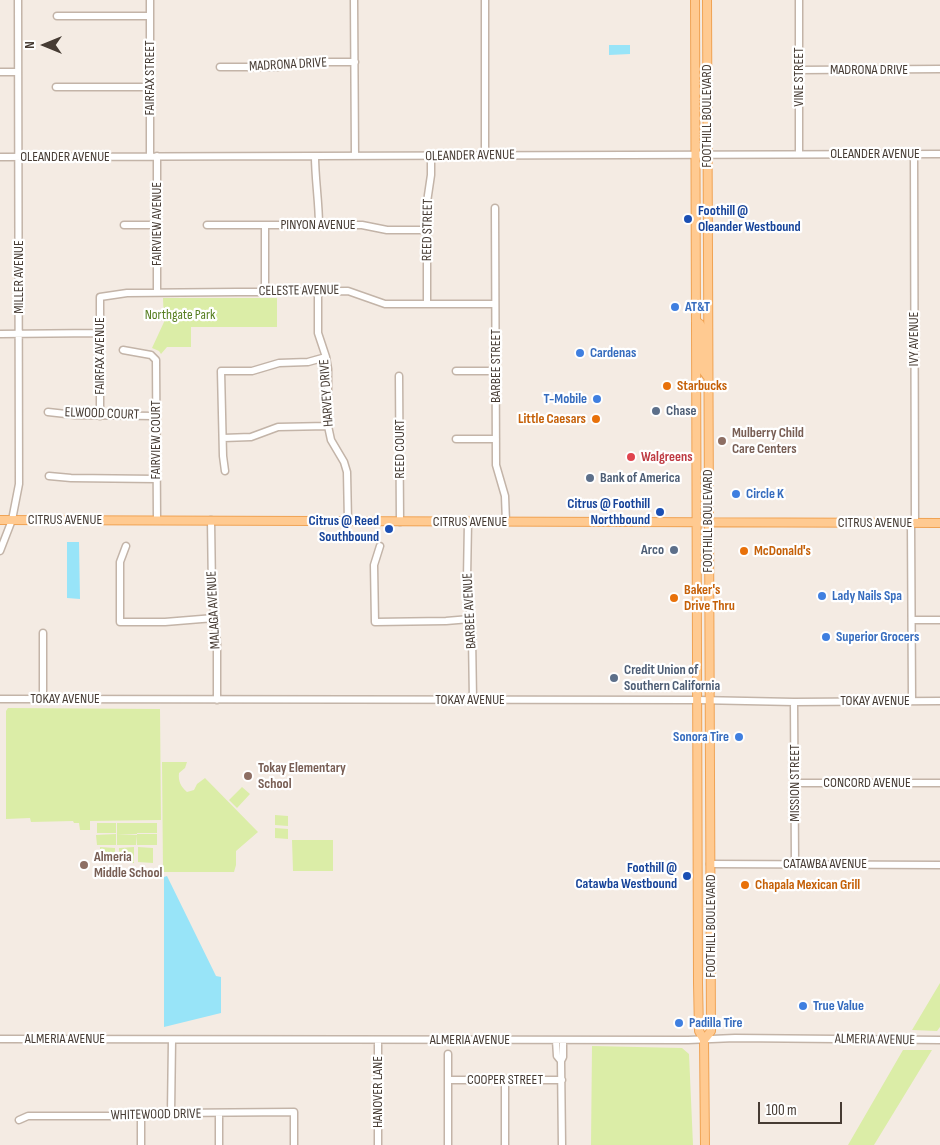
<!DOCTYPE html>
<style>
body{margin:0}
#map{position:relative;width:940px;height:1145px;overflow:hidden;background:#f4ebe3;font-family:"Sofia Sans Condensed",sans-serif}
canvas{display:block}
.north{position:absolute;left:20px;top:20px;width:50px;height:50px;-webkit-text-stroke:4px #fff;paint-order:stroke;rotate:270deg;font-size:14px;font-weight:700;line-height:20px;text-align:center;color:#463b33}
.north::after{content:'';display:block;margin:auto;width:18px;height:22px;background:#463b33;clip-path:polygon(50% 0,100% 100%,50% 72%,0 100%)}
.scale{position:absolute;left:758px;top:1102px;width:84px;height:22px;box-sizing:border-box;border:2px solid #463b33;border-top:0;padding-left:6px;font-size:15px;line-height:18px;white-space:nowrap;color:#463b33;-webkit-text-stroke:4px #fff;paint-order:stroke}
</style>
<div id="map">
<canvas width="940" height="1145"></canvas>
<div class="north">N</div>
<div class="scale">100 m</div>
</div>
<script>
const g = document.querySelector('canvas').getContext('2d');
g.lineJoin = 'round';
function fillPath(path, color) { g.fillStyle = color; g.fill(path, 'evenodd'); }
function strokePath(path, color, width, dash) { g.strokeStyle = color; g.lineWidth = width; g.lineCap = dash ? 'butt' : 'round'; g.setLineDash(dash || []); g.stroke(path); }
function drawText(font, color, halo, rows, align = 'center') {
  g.font = font + ' "Sofia Sans Condensed",sans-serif'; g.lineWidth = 4.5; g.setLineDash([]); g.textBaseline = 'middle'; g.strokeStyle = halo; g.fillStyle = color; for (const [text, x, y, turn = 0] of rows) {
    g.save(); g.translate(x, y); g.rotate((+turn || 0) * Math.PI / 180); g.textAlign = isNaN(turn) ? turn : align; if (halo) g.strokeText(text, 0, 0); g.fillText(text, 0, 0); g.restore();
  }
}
const green = new Path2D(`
 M163,298H277V327H191V347H167L161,354L159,351L152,348L164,322Z
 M8,708L160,709L161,820L90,821V830H80L79,823H74L73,821L31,822L30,818L6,819V711Z
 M162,762H187L185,768L179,773C178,781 181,787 187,792L194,790L197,784L205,778L258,832L236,851V865L234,872H163Z
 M242,787L250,794L237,808L229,800Z
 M275,815L288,816V826L275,825Z
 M97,823H116V833H97Z
 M117,823H137V834H117Z
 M137,823H157V833H137Z
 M275,828L288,829V839L275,838Z
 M116,834V845H97L96,835Z
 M117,834L137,835L136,845H117Z
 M157,834V845H137V834Z
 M292,840H333V871H293Z
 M100,847L115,848V863H100Z
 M134,847V863H119V848Z
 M138,847L153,848V863L138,862Z
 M940,983V1027L937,1031L912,1030Z
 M592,1046L682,1048L689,1054L693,1145H591Z
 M903,1050H932L874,1145H848Z`);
const water = new Path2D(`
 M609,45H630V54L609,55Z
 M67,542H79L80,599L67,598Z
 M167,876L216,976L221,977V1013L164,1027V877Z`);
const minor = new Path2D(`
 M150,0V156
 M354,0L355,156
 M485,0V155
 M799,0V154
 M57,16H150
 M220,67H277L301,62H355
 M799,70L940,69
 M0,72H18
 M56,87H150
 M914,154L915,523
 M157,156V292
 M315,156C315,179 319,202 319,226
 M0,157L940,154
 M495,208L496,465L505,496L506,522
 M124,225H157
 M207,225H362L387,230H428
 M265,225V292
 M318,291V333L326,357L328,369V426L331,440L344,462L347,472L348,522
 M427,304V202L431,175V156
 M0,334L99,333
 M123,350L151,355L156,360L157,520
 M456,371H496
 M399,376L400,522
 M48,412L75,415L156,416
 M100,416V297L127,293L348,291L385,304H495
 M223,438L251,437L278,427L328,426
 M456,439H496
 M225,471L223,456L221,371H252L279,363L308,362L326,357
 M49,476L71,478L156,479
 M211,520L212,590L217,643V700
 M468,522L467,579L472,636L473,700
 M911,523L912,701
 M126,546L120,562V622H165L214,618
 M380,546L374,565L375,622L446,621L470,619
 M0,551L12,520L19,484L18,0
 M912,620H940
 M43,633V699
 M0,699L698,700L794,702L940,701
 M794,702L795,863
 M795,783H940
 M710,864L940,865
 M0,1039L688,1040L735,1038L940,1040
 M556,1040L557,1056L561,1061
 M448,1054V1145
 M505,1079V1145
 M448,1080H562
 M171,1113L172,1040
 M19,1120L28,1116H126L171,1113L294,1112V1145
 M141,1145V1114
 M219,1145V1113
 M378,1145V1040
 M562,1145L561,1061L563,1057V1040`);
const major = new Path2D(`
 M695,0L698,983L699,1031L704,1040L705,1145
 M696,321L700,324L701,328L702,369L707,376
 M0,520L940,523
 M704,1040L711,1031L707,0`);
const markers = [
 [688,219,5,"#1a4fb4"],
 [675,307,5,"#3f7fe0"],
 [580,353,5,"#3f7fe0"],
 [667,386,5,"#e8710a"],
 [597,399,5,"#3f7fe0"],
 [656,411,5,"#5c6f8a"],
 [596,419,5,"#e8710a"],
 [722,441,5,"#8d6e63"],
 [631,457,5,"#e0444e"],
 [590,478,5,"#5c6f8a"],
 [736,494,5,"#3f7fe0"],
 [660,512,5,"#1a4fb4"],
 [389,529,5,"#1a4fb4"],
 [674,550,5,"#5c6f8a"],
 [744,551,5,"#e8710a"],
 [822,596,5,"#3f7fe0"],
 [674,598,5,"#e8710a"],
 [826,637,5,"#3f7fe0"],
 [614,678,5,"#5c6f8a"],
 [739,737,5,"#3f7fe0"],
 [248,776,5,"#8d6e63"],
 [84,865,5,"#8d6e63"],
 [687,876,5,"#1a4fb4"],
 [745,885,5,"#e8710a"],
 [803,1006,5,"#3f7fe0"],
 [679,1023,5,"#3f7fe0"]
];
const streetNames = [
 ["MADRONA DRIVE",288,65,-3],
 ["MADRONA DRIVE",869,70],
 ["VINE STREET",799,77,-90],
 ["FAIRFAX STREET",150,78,-90],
 ["FOOTHILL BOULEVARD",707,116,-90],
 ["OLEANDER AVENUE",875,154],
 ["OLEANDER AVENUE",470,156,-1],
 ["OLEANDER AVENUE",65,157],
 ["FAIRVIEW AVENUE",157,224,-90],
 ["PINYON AVENUE",318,225],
 ["REED STREET",428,230,-89],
 ["MILLER AVENUE",19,277,-90],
 ["CELESTE AVENUE",299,291,-1],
 ["IVY AVENUE",914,339,-90],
 ["FAIRFAX AVENUE",100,356,-90],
 ["BARBEE STREET",496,366,-90],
 ["HARVEY DRIVE",327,393,-94],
 ["ELWOOD COURT",102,414,2],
 ["FAIRVIEW COURT",156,440,-90],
 ["REED COURT",400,449,-90],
 ["CITRUS AVENUE",65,520],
 ["FOOTHILL BOULEVARD",708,521,-90],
 ["CITRUS AVENUE",470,522],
 ["CITRUS AVENUE",875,523],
 ["MALAGA AVENUE",214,610,-93],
 ["BARBEE AVENUE",470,611,-93],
 ["TOKAY AVENUE",65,699],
 ["TOKAY AVENUE",470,700],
 ["TOKAY AVENUE",875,701],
 ["MISSION STREET",795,783,-90],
 ["CONCORD AVENUE",867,783],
 ["CATAWBA AVENUE",825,864],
 ["FOOTHILL BOULEVARD",711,926,-90],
 ["ALMERIA AVENUE",65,1039],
 ["ALMERIA AVENUE",470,1040],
 ["ALMERIA AVENUE",875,1040,1],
 ["COOPER STREET",505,1080],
 ["HANOVER LANE",378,1092,-90],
 ["WHITEWOOD DRIVE",156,1115,-1]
];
const transitNames = [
 ["Foothill @",698,211,"left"],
 ["Oleander Westbound",698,227,"left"],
 ["Citrus @ Foothill",650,504],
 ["Northbound",650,520],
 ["Citrus @ Reed",379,521],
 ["Southbound",379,537],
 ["Foothill @",677,868],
 ["Catawba Westbound",677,884]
];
const shopNames = [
 ["AT&T",685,307],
 ["Cardenas",590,353],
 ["T-Mobile",587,399,"right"],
 ["Circle K",746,494],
 ["Lady Nails Spa",832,596],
 ["Superior Grocers",836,637],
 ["Sonora Tire",729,737,"right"],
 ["True Value",813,1006],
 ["Padilla Tire",689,1023]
];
const parkNames = [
 ["Northgate Park",180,315]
];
const foodNames = [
 ["Starbucks",677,386],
 ["Little Caesars",586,419,"right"],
 ["McDonald's",754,551],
 ["Baker's",684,590],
 ["Drive Thru",684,606],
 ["Chapala Mexican Grill",755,885]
];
const serviceNames = [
 ["Chase",666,411],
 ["Bank of America",600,478],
 ["Arco",664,550,"right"],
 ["Credit Union of",624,670],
 ["Southern California",624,686]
];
const educationNames = [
 ["Mulberry Child",732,433],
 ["Care Centers",732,449],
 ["Tokay Elementary",258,768],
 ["School",258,784],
 ["Almeria",94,857],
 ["Middle School",94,873]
];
const healthNames = [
 ["Walgreens",641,457]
];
fillPath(green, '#dbeda7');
fillPath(water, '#98e4f8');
strokePath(minor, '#c3b4a8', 9);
strokePath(major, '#f0a354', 10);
strokePath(minor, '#fff', 6);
strokePath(major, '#ffca91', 8);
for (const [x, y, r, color] of markers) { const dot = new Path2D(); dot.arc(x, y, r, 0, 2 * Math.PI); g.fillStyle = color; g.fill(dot); strokePath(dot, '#fff', 2); }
drawText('14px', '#463b33', '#fff', streetNames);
drawText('bold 14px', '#164399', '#fff', transitNames, 'right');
drawText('bold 14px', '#366cbe', '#fff', shopNames, 'left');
drawText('14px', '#567e20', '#fff', parkNames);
drawText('bold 14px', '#c56008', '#fff', foodNames, 'left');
drawText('bold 14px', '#4e5e75', '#fff', serviceNames, 'left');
drawText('bold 14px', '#785e54', '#fff', educationNames, 'left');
drawText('bold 14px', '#be3a42', '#fff', healthNames, 'left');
</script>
